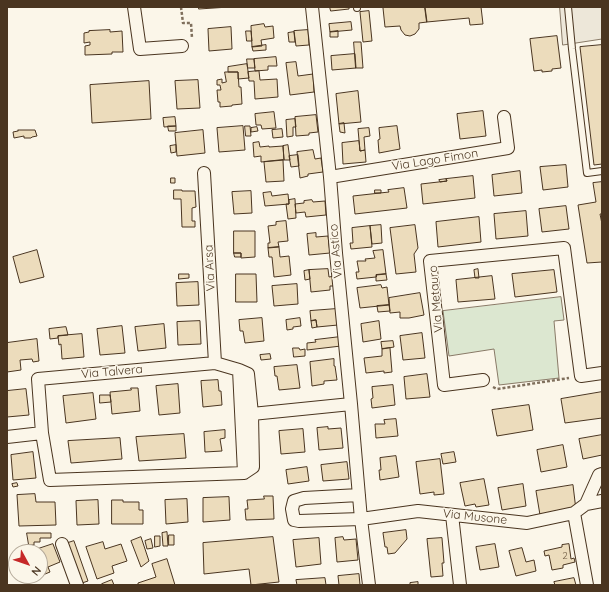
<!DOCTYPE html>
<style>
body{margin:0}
#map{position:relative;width:609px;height:592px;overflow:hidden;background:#fbf6e9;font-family:Quicksand,sans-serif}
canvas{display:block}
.frame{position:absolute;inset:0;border:8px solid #4a3520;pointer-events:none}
.north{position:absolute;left:8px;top:544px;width:40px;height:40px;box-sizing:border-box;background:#fbf6e9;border:1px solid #b4a999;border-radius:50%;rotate:130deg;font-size:11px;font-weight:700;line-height:16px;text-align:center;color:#4a3520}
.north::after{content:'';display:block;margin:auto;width:14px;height:18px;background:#c62828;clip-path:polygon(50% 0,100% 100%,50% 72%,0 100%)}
</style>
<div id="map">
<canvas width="609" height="592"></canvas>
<div class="frame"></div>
<div class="north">N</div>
</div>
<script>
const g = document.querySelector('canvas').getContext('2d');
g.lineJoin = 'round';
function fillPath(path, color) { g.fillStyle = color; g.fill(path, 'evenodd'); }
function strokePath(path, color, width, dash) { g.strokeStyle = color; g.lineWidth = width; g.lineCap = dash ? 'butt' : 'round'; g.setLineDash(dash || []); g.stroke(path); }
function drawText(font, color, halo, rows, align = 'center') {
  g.font = font + ' Quicksand,sans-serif'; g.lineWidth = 3; g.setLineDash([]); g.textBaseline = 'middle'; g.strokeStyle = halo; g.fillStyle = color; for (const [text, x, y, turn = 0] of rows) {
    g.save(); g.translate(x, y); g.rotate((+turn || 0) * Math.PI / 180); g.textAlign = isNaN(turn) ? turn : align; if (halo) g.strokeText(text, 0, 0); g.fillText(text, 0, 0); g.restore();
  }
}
const green = new Path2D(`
 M561,297L564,320L554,321L559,378L499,385L494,349L449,356L443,311Z`);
const parking = new Path2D(`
 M560,7H602V39L563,45Z`);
const building = new Path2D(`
 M199,7H229L199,9Z
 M330,7H349V9L331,11Z
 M388,7H425L427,22L419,23V29L415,34L410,36L405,35L401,30L400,26L385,27L383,8Z
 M425,7H481L483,24L470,25L469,18L427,22Z
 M369,11L372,41L363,42L360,12Z
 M351,22L352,30L330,32L329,24Z
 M264,24L265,27L273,26L274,38L261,40L262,46L252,47L251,26Z
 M231,27L232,49L209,51L208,29Z
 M110,30V32L122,31L123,52H112V54L85,55V46L90,45V42L84,43V33L89,32V31Z
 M308,30L309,45L296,46L294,31Z
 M246,31H251L252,41H247Z
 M338,31V37H330V32Z
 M294,32L295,42H289L288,33Z
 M557,36L561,68L552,69V71L542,72V70L534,71L530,39Z
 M354,42H361L363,68H356Z
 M266,45V50L253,51L252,47Z
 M602,45V164L594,165L580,47Z
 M355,54L356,68L332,70L331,56Z
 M276,57L277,66H268V70L255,71L254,59Z
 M247,59H254L255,68H248Z
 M296,62L298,76L313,74L314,92L290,95L286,63Z
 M247,64L249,78L238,79V72H228V67Z
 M259,71L260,80L277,79L278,97L255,99L254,81H249L248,72Z
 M225,72H238L239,87H241L242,104L232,105V106L220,107V102H218L217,90H221L220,85H217V80L222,79V83L226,82Z
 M198,80L200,108L177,109L175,81Z
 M149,81L151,119L92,123L90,85Z
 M358,91L361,122L339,124L336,94Z
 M483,111L486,136L460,139L457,114Z
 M274,112L276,128L262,129L261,125H256L255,114Z
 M316,115L318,132L309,133V135L296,136L295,117Z
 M175,117L176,126L164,127L163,118Z
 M295,119L296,127H293V136L287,137L286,120Z
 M344,123L345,133L340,132L339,124Z
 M168,126H176V131H169Z
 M243,126L245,150L219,152L217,128Z
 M245,126H250L251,136H246Z
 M397,126L400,149L379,153L378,140L380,139L379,128Z
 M257,127L258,131L251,132V128Z
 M369,128L370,136L364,137L365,150L360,151L358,129Z
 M282,129L283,137L273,138L272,130Z
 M18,130H35L37,136L32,137L31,138H24V136L14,138L13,132L18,131Z
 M203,130L205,153L177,156L175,133Z
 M359,141L360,151L365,150L366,162L343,164L342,143Z
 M259,142L260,147L269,146V147L283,146L284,160L261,162V156L254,157L253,143Z
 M176,145V152L171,153L170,146Z
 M288,145L290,160H284L283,146Z
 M313,150L315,159L321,158L323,172L308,174V176L300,178L297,152Z
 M298,155L299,166L291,167L289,156Z
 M283,160L284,181L266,182L264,162Z
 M566,165L568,187L543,190L540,167Z
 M520,171L522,193L494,196L492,175Z
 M473,176L475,198L423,204L421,184L447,181L446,179Z
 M171,178H175V183H171Z
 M446,179L447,181L440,182L439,180Z
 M602,182V214H600L602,224V262L587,263L578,205L596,202L593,183Z
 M404,188L407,208L355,214L353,196L389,192L388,190Z
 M174,190H182V191H195L196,207L192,208V221H195V227H182L181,199H174Z
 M375,190H381V193H375Z
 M251,191L252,213L234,214L232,192Z
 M271,192L272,196L288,194L289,204L265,206L263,193Z
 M295,199L296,218L288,219L286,204H289V200Z
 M312,200L313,202L325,201L326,215L306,217L305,212L296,213L295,204L304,203V201Z
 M566,206L569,229L542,232L539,209Z
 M526,211L528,236L496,239L494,214Z
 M479,217L481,242L438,247L436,222Z
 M286,221L288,241L278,242L279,247L268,248V243H270L268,226L276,225V222Z
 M381,225L382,243L372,244L370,226Z
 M415,225L418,248L414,254L416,272L396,274L390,228Z
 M370,226L372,247L351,249L350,243H353L352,228Z
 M234,231H255V257L241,258V253H234Z
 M316,233V237L328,236L330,253L309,255L307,234Z
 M279,247L280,257L289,256L291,275L274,277L272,257H269L268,248Z
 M37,250L44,277L20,283L13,257Z
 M383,250L386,274L376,275L377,276L376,277L357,279L356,272H359L357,261H366L365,259L375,258L373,251Z
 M234,253H241V257H235Z
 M328,269L329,277L335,276L336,286H330V290L311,292L309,270Z
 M478,269L479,278H475L474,270Z
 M309,270L310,279L305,280L304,271Z
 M554,270L557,292L515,297L512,274Z
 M179,274H189V278L179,279Z
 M236,274H256L257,302H236Z
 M386,274L387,280L376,281V275Z
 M492,276L495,299L458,302L456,280Z
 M198,282L199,305L177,306L176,283Z
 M297,284L298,304L274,306L272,286Z
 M381,285L382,288L387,287L389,305L360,308L357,288Z
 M420,293L424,315L409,318H400V312L390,313L389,298Z
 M389,305L390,311L378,312L377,306Z
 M336,309L338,325L317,327L316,320L311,321L310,311Z
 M262,318L264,341L245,343L243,331H240L239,320Z
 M300,318L301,326L293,327V329L287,330L286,320Z
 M316,320L317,327L312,328L311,321Z
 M200,321L201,344L178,345L177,322Z
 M379,321L381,339L363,342L361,324Z
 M164,324L166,348L138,351L135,327Z
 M122,326L125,353L100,355L97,329Z
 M66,327L68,335L58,336V338L50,339L49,329Z
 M422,333L425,358L403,360L400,336Z
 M82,334L84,357L62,359L61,344L59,345L58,336Z
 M340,337L341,346L307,350V343L316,342L315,340Z
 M37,339L39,361L33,362L32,359L20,360L21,370L7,372V343Z
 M393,341L394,347L382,349L381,342Z
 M293,348H299L300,350L305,349V356L294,357Z
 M390,348L392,372L384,373V371L366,373L364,358L382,356V349Z
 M270,354L271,359L261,360L260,355Z
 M334,359V366H335L337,380L324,381V384L312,386L310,362Z
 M297,365L300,388L279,390L277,376H275L274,367Z
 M427,374L430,397L406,399L404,377Z
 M218,380L219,391H221L222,405L203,407L201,381Z
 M178,384L180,413L159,415L156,386Z
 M393,385L395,405L372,408L371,399L373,398L372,387Z
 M131,388H138L140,411L112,414L110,392L131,390Z
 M26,389L29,415L7,417V391Z
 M602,392V418L565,423L561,399Z
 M93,393L96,419L66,423L63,396Z
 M100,395H110L111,402L100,403Z
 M529,405L533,430L497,436L492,410Z
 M396,419L398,436L376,438L375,424H385L384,420Z
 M328,427V429L341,428L343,448L319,450L317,428Z
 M303,429L305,452L281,454L279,431Z
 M225,430V438L220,439L222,451L205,452L204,432Z
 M184,434L186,458L139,461L136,437Z
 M602,435V455L583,459L579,439Z
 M120,438L122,459L71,463L68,441Z
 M563,445L567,467L541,472L537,450Z
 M33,452L36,478L13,480L11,455Z
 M454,452L456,462L443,464L441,454Z
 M396,456L399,477L380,480L379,470H381L380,458Z
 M440,459L444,494L434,495V492L420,494L416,462Z
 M347,462L349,479L323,481L321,465Z
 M307,467L309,481L288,484L286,470Z
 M484,479L489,505L476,507L475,504L465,506L460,483Z
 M17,483L18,486L13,487L12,484Z
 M523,484L526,506L502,510L498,488Z
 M573,485L576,510L540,515L536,491Z
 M35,494L36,502H55L56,525L19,526L17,495Z
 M264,496H273L274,519L246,520L245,509H248L247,500L264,499Z
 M229,497L230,520L203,522V498Z
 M187,499L188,522L166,524L165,500Z
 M98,500L99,524L77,525L76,501Z
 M112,500H123V502H139V510H143V524H112Z
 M406,530L407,539L395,553L388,554L387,547H385L383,533Z
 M167,532L168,546H163L162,533Z
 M27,533H51V538H40V542H34V545H29Z
 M169,535H174V545H169Z
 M155,536H160V546L155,547Z
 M141,537L149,561L141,567L131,541Z
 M273,537L279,582L251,585L249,569L204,574L203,543Z
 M343,537L344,540L356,539L358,560L337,562L335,538Z
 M319,538L321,564L296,567L293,540Z
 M442,538L444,563H442L443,576L431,577L427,539Z
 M151,539L153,548L147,549L145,541Z
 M74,541L88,581L79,584L65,544Z
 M103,542L105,549L121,544L127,561L112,566L114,573L97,579L86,547Z
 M53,544L60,562L48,567L50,572L40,576V552H35V550Z
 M495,544L499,567L480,570L476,547Z
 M569,544L571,559L574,558L575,562L563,565V568L552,570L549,555L545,556L544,551L562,547V545Z
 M522,548L526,562L534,560L536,571L516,576L509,551Z
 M167,559L175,585H138V583L156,577L152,564Z
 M359,574L360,585H339L338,576Z
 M325,578L326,585H297L296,580Z
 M574,578L576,585H555L554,582Z
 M112,580L114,585H103L102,584Z
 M418,582V585H410V583Z`);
const path = new Path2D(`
 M181,7L183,23H191L192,38
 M493,387L497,389L569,378`);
const lane = new Path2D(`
 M357,7V8
 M568,7L572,49L587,173L602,171`);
const street = new Path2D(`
 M134,7L140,49L182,46
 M312,7L330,177L336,253L351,404L361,519L369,585
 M204,173L215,363
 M330,177L508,148L504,117
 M215,363L239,370L248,374L252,414L253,467L244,473L50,480L42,433L38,379Z
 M239,370L244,473
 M483,380L444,385L430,261L564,248L581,376L602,373
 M252,414L351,404
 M7,437L42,433
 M359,495L304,498L294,501L292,509L294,520L299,521L361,519L418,511L527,523L574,513L586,504L599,475L602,474
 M586,504L602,501
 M574,513L587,585
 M452,515L460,585
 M62,544L77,585`);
const numberNames = [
 ["2",565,556]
];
const streetNames = [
 ["Via Lago Fimon",435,160,-9],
 ["Via Astico",336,251,-95],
 ["Via Arsa",210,268,-93],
 ["Via Metauro",436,299,-95],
 ["Via Talvera",112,372,-5],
 ["Via Musone",475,517,6]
];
fillPath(green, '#dce7d0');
strokePath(green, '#887966', 1);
fillPath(parking, '#ede7d9');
strokePath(parking, '#887966', 1);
fillPath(building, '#ecdcbc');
strokePath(building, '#4a3520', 1);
strokePath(lane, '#4a3520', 8);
strokePath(street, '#4a3520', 14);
strokePath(path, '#7f6f5c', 2.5, [3, 2]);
strokePath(lane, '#fbf6e9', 6);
strokePath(street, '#fbf6e9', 12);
drawText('10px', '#725f47', null, numberNames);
drawText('12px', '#4a3520', '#fbf6e9', streetNames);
</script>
